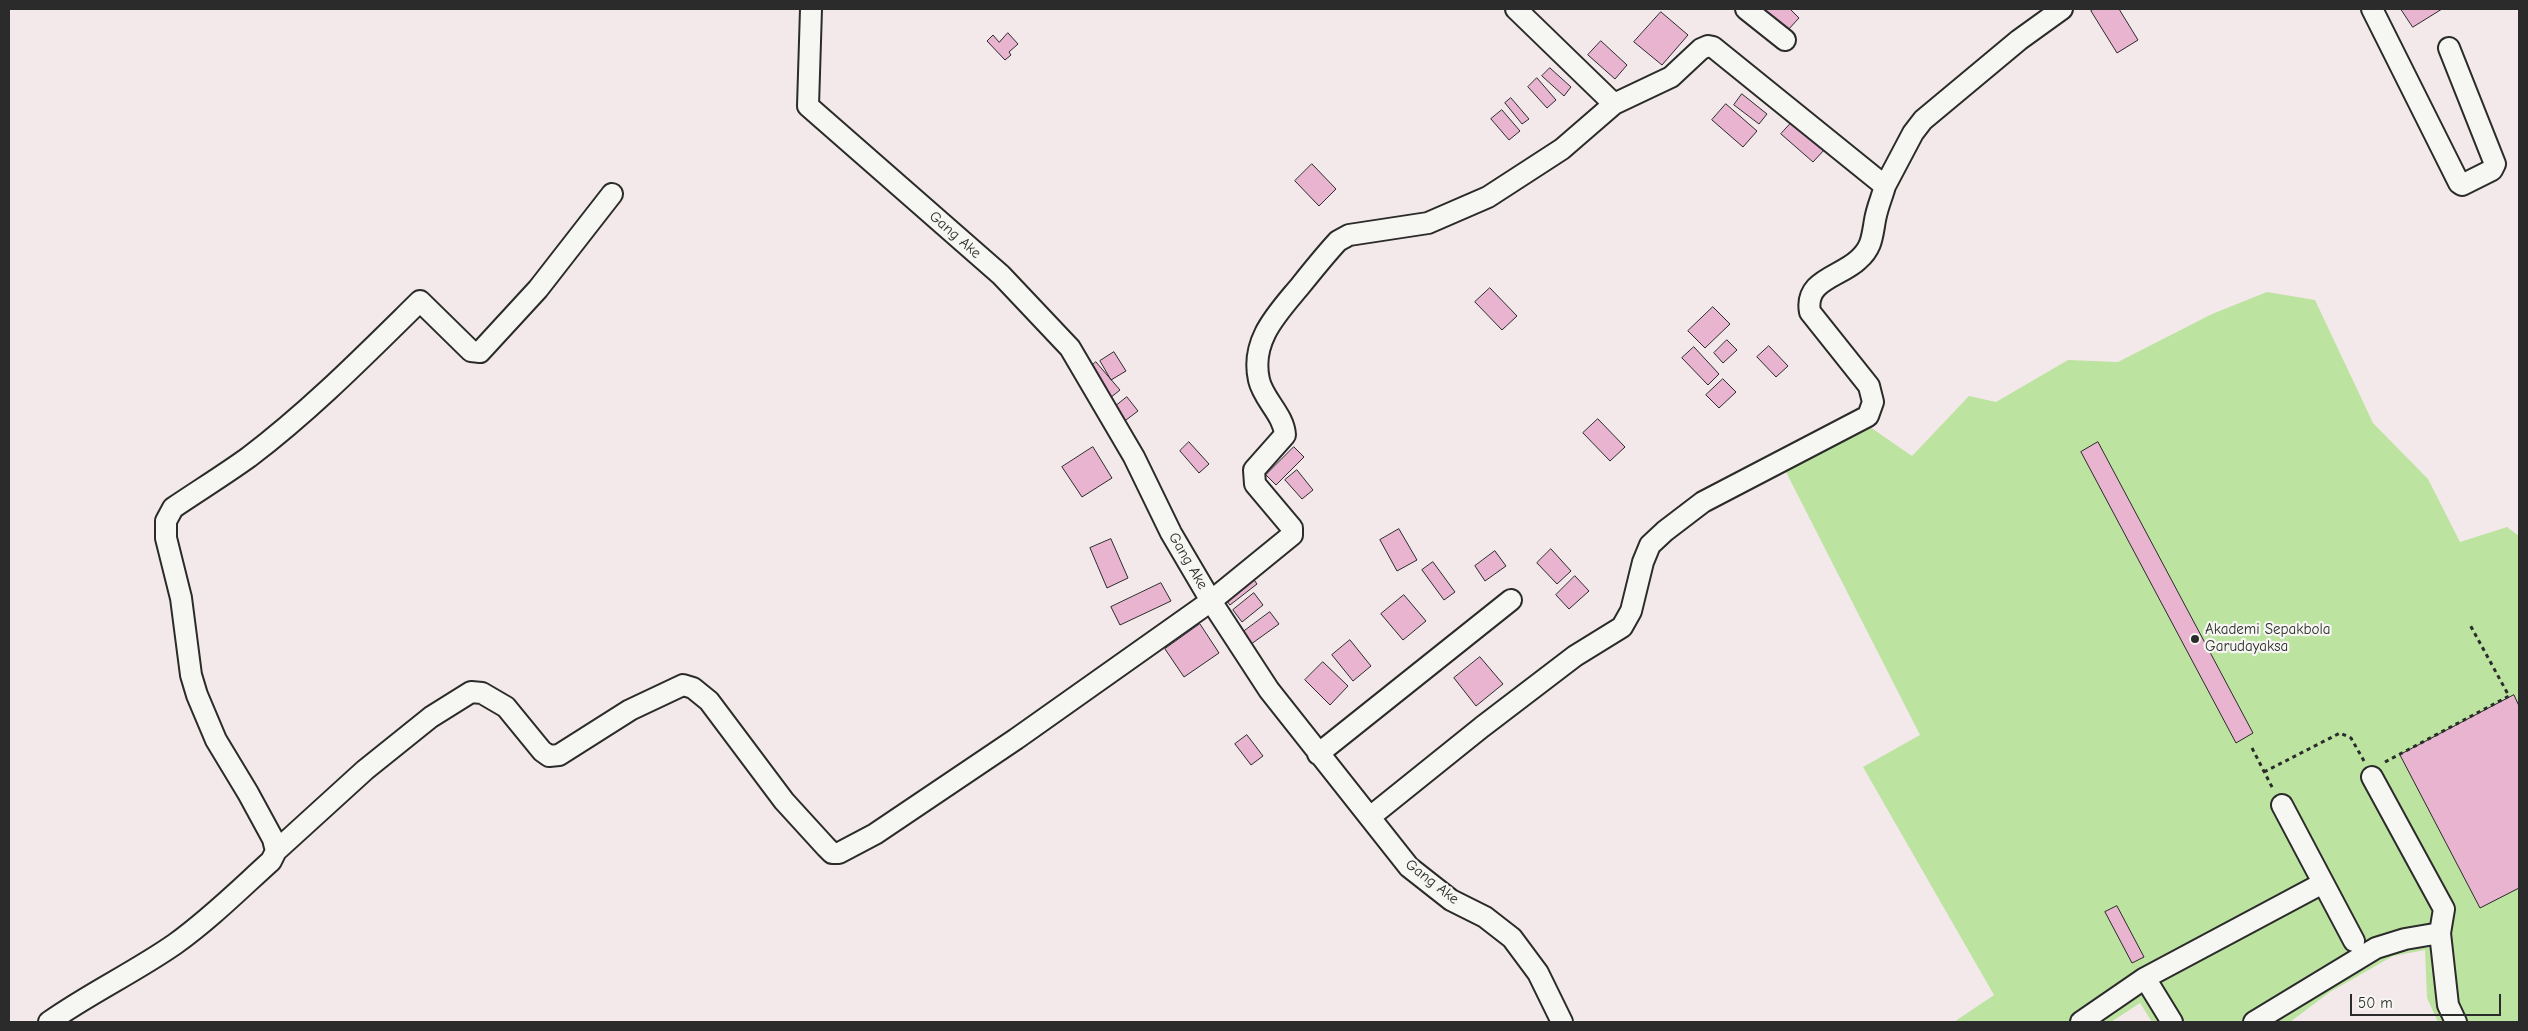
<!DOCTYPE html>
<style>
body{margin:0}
#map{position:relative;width:2528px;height:1031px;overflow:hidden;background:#f3e9eb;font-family:"Comic Neue",sans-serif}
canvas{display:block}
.frame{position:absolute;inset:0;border:10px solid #2b2b2b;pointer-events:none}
.scale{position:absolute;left:2350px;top:994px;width:151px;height:22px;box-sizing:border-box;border:2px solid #2b2b2b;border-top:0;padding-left:6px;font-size:15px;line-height:18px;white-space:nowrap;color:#2b2b2b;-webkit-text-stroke:4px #f6f6f2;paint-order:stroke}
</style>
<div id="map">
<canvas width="2528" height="1031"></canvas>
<div class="frame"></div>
<div class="scale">50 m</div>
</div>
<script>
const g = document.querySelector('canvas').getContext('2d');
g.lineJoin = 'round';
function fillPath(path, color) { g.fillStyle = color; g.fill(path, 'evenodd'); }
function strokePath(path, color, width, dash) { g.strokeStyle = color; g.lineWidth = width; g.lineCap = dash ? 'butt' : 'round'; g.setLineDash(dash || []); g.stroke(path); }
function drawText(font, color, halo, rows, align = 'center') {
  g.font = font + ' "Comic Neue",sans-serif'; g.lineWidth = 4.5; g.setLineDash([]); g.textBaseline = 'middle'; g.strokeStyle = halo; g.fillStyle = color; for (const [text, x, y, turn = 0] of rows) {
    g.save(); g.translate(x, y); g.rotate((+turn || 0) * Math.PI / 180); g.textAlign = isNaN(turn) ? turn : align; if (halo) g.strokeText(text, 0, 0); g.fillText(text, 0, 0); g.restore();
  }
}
const green = new Path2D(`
 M2267,292L2315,300L2373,423L2428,479L2460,542L2507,527L2519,536V1022H2438L2427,998L2425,950L2393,956L2330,992L2290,1022H2152L2140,1003L2111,1022H1954L1994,995L1863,767L1920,735L1786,472L1870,427L1912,456L1969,396L1996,402L2068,360L2118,362L2212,314Z`);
const building = new Path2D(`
 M1763,9H1790L1799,18L1787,31Z
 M2094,9H2119L2138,40L2117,53L2091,11Z
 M2401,9H2442L2413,27Z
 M1661,12L1688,35L1662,65L1634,42Z
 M1008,33L1018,44L1009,52L1011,55L1005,60L987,41L993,35L999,42Z
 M1601,41L1627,65L1615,79L1588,55Z
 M1550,68L1571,87L1564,96L1542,76Z
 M1537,78L1556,100L1547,108L1528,87Z
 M1742,94L1767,114L1759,124L1734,105Z
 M1511,98L1529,119L1522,124L1505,103Z
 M1726,104L1757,131L1743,147L1712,120Z
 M1502,110L1520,131L1509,140L1491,119Z
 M1793,121L1825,149L1813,162L1781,134Z
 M1312,164L1336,189L1319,206L1295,181Z
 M1490,288L1517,316L1502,330L1475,302Z
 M1713,307L1730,324L1705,348L1688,331Z
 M1727,340L1737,350L1723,363L1714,353Z
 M1769,346L1788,366L1776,377L1757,357Z
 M1694,347L1719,374L1708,385L1682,358Z
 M1114,352L1126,371L1111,380L1100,361Z
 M1096,362L1120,390L1110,398L1086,371Z
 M1723,379L1736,392L1719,408L1706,395Z
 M1127,397L1138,411L1122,423L1111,410Z
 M1598,419L1625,447L1610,461L1583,433Z
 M1189,442L1209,464L1199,473L1180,451Z
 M2098,442L2253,733L2236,743L2081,452Z
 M1093,447L1112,478L1082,497L1062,467Z
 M1294,447L1304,457L1276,485L1266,475Z
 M1297,470L1313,490L1302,499L1285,480Z
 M1399,529L1417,560L1397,571L1380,540Z
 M1111,539L1128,578L1107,588L1090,548Z
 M1551,549L1571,571L1557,584L1537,563Z
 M1495,551L1506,566L1485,581L1475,566Z
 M1433,562L1455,592L1444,600L1422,570Z
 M1250,574L1257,584L1230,605L1222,595Z
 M1575,576L1589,591L1569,609L1556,595Z
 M1161,583L1171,601L1120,625L1111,607Z
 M1254,593L1263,605L1242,622L1233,610Z
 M1404,595L1426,621L1403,640L1381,614Z
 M1270,612L1279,624L1247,647L1239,635Z
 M1200,624L1219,653L1184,677L1165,649Z
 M1350,640L1371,666L1353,681L1332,655Z
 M1480,657L1503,684L1476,706L1454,678Z
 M1323,662L1348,686L1330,705L1305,680Z
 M2514,695L2519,706V888L2480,908L2400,755Z
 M1247,735L1263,756L1251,765L1235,744Z
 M2117,906L2144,957L2132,963L2105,912Z`);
const path = new Path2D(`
 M2252,748L2273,789
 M2385,762L2509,696L2469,623
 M2264,772L2340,733L2351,738L2364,761`);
const minor = new Path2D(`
 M811,9L808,106L1001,275L1070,348L1134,457L1171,533L1211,601L1269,690L1409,867L1451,900L1485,917L1512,938L1538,973L1562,1022
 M1516,9L1614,104
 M1746,9L1785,40
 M2372,9L2459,183L2462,185L2492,170L2495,164L2449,48
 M1318,754L1511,600
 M2282,805L2354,941
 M1370,817L1482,727L1575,656L1622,627L1631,611L1643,562L1650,545L1665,531L1703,502L1868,416L1873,402L1869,386L1810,312C1804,280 1840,277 1858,260C1872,248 1872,237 1875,220C1877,208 1882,197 1885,186
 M276,851L273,839L248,793L216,740L197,695L191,675L181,598L166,538V521L173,508C198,491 224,475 249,457C311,410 365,355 420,301L471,351L480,352L538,289L612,194
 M2440,933L2448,1005L2456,1022
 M2145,978L2172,1022
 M49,1022C90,993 135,972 175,944C210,919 240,889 271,861L276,851L365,770L431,717L471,692L482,693L506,707L542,751L549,756L559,755L630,710L683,685L693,688L709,701L784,801L826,847L832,853H839L875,834L1016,739L1211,601L1292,535V528L1255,484L1254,470L1285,435C1284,415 1263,399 1259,380C1250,340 1278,313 1301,285C1313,270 1325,255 1338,241L1349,235L1428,223L1488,197L1562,149L1614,104L1671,77L1701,49L1708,46L1713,47L1885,186L1913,133L1923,120L2019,40L2062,9
 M2081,1022L2145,978L2323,883
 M2254,1022L2376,948L2405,939L2440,933L2444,909L2372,777`);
const markers = [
 [2195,639,5,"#2b2b2b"]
];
const streetNames = [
 ["Gang Ake",955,235,41],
 ["Gang Ake",1188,561,60],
 ["Gang Ake",1432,882,38]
];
const poiNames = [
 ["Akademi Sepakbola",2205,630],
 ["Garudayaksa",2205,647]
];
fillPath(green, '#bce39f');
fillPath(building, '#e8b4d0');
strokePath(building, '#2b2b2b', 1);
strokePath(minor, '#2b2b2b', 24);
strokePath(path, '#2b2b2b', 3, [4, 4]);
strokePath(minor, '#f6f6f2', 20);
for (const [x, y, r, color] of markers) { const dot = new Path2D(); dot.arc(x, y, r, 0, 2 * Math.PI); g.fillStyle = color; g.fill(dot); strokePath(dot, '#f6f6f2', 2); }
drawText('15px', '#2b2b2b', '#f6f6f2', streetNames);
drawText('15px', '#2b2b2b', '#f6f6f2', poiNames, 'left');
</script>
